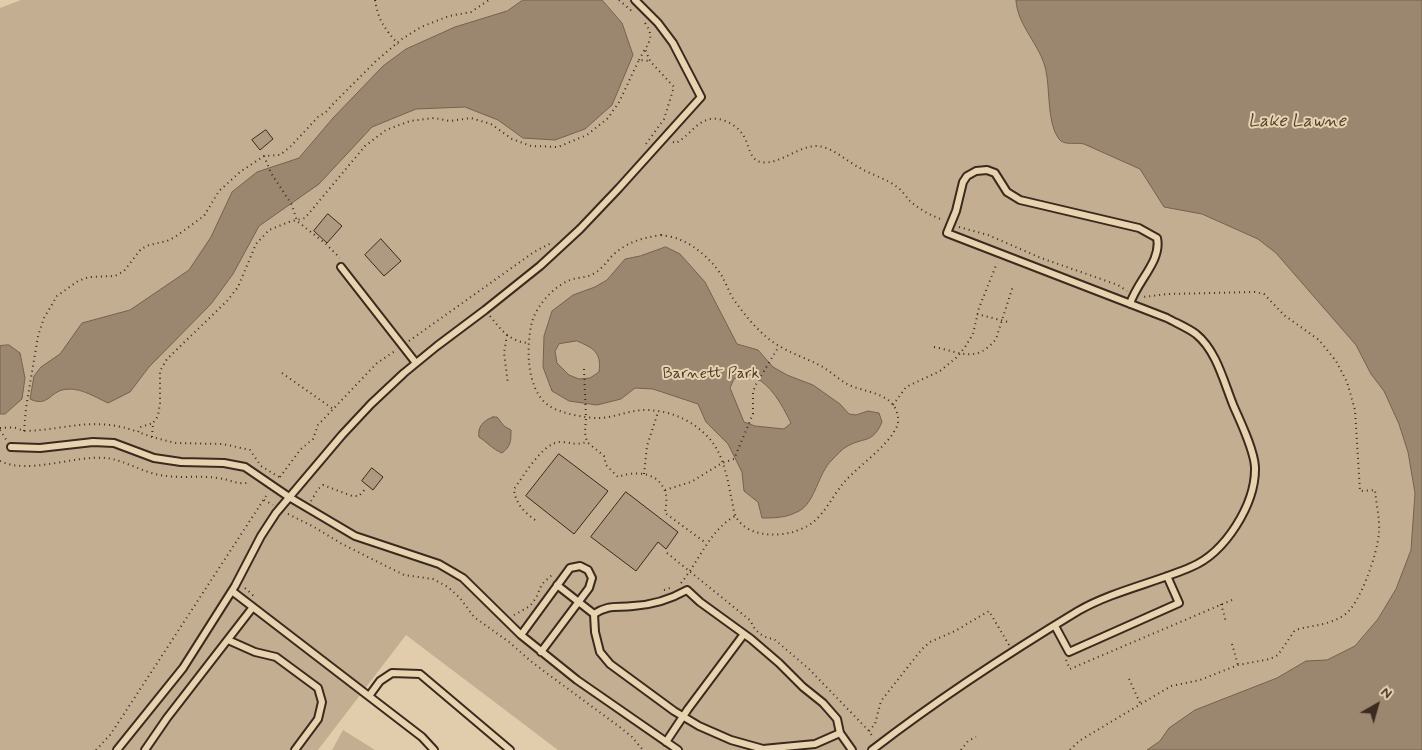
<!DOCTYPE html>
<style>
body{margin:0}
#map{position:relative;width:1422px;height:750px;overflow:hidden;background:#e1ccab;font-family:Mynerve,sans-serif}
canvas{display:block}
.north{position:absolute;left:1352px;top:680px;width:50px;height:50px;-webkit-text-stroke:4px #e8d3b1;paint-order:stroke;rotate:38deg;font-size:14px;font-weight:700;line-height:20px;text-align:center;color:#3b2a1e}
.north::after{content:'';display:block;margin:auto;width:18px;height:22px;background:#3b2a1e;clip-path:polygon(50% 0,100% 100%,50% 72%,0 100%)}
</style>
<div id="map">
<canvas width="1422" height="750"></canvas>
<div class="north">N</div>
</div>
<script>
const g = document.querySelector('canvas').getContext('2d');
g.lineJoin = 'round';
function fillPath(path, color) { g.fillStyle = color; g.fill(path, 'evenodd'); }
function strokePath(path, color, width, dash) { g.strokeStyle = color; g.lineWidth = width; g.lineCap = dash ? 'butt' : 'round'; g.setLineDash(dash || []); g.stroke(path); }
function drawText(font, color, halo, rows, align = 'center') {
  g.font = font + ' Mynerve,sans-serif'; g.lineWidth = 4; g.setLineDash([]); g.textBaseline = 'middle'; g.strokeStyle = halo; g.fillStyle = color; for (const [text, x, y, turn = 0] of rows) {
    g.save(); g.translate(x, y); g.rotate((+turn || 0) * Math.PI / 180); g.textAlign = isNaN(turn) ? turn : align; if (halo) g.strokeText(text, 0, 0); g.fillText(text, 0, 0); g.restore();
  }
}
const green = new Path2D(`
 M21,0H1422V609L1311,750H558L406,635L318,750H0V8Z
 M343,730L375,750H332Z`);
const water = new Path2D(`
 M523,0H602L622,23L633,55L612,105L585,129L555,140L523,138L498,120L465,107L416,109L372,127L319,184L259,226L233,274L211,304L149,367L130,392L108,403C93,396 78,386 62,390C49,394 47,407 30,399L34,376L41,367L60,354L82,323L130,310L189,270L211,237L232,192L257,172L299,158L333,118L383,66L406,49L455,27L507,11Z
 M1016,0H1422V750H1147L1160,741L1169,728L1195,710L1277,678L1306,661L1327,660L1355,646L1378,619L1396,589L1411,550L1415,493L1408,452L1399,424L1384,391L1371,374L1356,345L1276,253L1258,239L1202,214L1164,207L1140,169L1084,144C1076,142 1064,146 1059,139C1047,124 1050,89 1046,71C1041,45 1017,26 1016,0Z
 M666,247L680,254L705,282L737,344L758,350L773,367L787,375L813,385L840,404L849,414L856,415L868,411L879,413L882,422C872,445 864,436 846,447C841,450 836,456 832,460C818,473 815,503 799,511C786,518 775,518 762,518L758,502L744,491L742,472L728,444L706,422L698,404L653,389L635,388L621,399L597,405L569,401L552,391L543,367L544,336L552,311L573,295L595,287L607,280L625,259L640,256ZM577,341C593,348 602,352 599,372L590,378L579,379L569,375L557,363L555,351L559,344ZM752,375C772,386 781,403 791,423L784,429L755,426L744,422L730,388L734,379Z
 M9,345L20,353L25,378L22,399L5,414H0V346Z
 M493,417H497L504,426L511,430C511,441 511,446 502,453C492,449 487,442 479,437C477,427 484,420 493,417Z`);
const building = new Path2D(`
 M266,130L273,139L260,150L252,140Z
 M328,214L342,226L327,243L314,231Z
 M381,239L401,261L384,276L365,255Z
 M559,454L608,491L574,534L526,496Z
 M372,468L383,477L373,490L362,481Z
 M626,492L678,532L666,549L658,542L636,571L591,537Z`);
const path = new Path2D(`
 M375,0C378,20 385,29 398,44
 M619,0L634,13
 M645,23C652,33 652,39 645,49L650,61L674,87L664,119L646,144
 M639,60L645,49
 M673,142L676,143C688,137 696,122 710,119C722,117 737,125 743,135C749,143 749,160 761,162C781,166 802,141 823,147C837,151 848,162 860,168C872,175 887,179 897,187C903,191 906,197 910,201C920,210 932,216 943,220
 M264,156L271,173L292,205L297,221L326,244L340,258
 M959,227L988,235L1041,258L1118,285L1127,291
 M661,235C667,236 675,237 681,240C697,247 714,262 723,278C726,284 729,291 732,297C743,313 755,328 770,340C786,352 804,357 821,366C830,371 838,379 847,384C862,392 889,392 896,410C899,417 899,424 895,430C884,450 856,467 841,486C832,498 824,514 812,523C807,527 799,530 793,532C774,537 747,536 736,517C733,511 733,503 731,497C727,475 722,450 706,435C690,419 668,410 645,410C629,410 614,418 598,418C585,418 558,413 548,405C526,389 526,346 532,322C537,305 553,287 570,280C578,277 587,278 595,273C602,269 607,261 613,255C627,242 642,238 661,235Z
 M977,314L1008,322
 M490,316C501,330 509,341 528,343
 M507,335L504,353L508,384
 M409,341L534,252L551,243
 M934,347C960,352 976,364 996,339L1013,286
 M584,369L586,417L585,433L587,442L604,456L606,465L618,477C633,471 656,471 664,489C668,496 666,506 665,513L706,543
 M282,373L333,409
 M893,405L906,387L940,371L957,357L965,347L973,334L979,308L997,263
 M0,428C5,428 11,427 16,428C20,429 22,431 27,431C69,429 95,416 138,432
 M0,430L7,441
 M24,431L26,408L38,336L44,318L57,296L78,281L89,277L115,276L124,271L141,249L149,245L167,241L175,237L204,216L219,191L240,172L264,156L280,155L291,146L318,117L326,112L334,103L377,60L402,39L421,27L449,16L471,12L489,0
 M152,437L138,432L141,427L153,423
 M0,461C28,475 75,455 106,458C124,460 142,472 160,475C179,479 199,475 217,478C230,479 238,486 250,482
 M644,474L647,446L658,412
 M279,477L261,466L250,450L223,444L175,443L152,437L153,423L158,416L160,403V371L167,359L227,301L238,287L256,244L269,230L289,222L305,218L365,146L386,130L410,121L434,118L450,121L471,118L491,124L512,139L531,146L558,147L587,135L608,118L619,102L639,60L650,61
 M280,477L301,449L313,439L318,425L377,363L395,351
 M665,490L691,482L722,463L734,459L753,414V393L755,386L779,346
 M264,500L273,505
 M311,501L318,489L323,485L352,496H359L366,488
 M288,514L314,527L342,544L404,575L433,579L448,587L460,598L474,617L509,642L533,663L621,728L632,737L643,750
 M535,520C524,512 515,503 514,489C523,477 543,442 560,442C572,442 573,446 587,442
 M667,553L751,621C754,631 763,638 774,639L809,669L869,731L873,737
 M681,583C700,560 709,531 735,516
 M245,588L256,598
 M664,590L673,587
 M1221,604L1226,622
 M514,615L530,606L536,598L542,584L554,573
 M1232,644L1238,665
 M1066,660L1070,669L1232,600
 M1129,679L1141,705
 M869,731L875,724L881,701L922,649L930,642L955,631L989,611L1009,645
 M96,750L110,735L120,720L268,493
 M961,750L968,741L976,737
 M1070,750L1079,741L1171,686L1200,680L1238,665L1270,659L1278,655L1295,630C1312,625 1326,626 1343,616C1360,606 1378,552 1379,532C1380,519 1376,503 1375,490L1360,491L1355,410L1347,382L1336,361L1319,340L1284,315L1264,294L1255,292L1168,294L1143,297`);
const lane = new Path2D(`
 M341,267L416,363
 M11,447L40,448L93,442L114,443L154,458L181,462L224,463L245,467L289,497L355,536L439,564L463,578L521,635L577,680L678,750
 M557,585L594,614
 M232,591L422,737L434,750
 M594,614L595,632L600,652L610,664L674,711L699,726L731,740L763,749L815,744L840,733L852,750
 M594,614C609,604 617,608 633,606C651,605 671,599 687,590L700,602L751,639L779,663L803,687L823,703L837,719L840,733
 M1055,626L1069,652L1179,603L1167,576
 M521,635L570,568L580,566L588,570L592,578L589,588L541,652
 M228,640L255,652L276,657L318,688L322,702L318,719L295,750
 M369,696L380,681L392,673L420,674L510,750
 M666,742L688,709L744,634
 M117,750L183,668L235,586L261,536L276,513L342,435L371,404L404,373L437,346L485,310L540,266L580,229L619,188L701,97L673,43L658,23L635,0
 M145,750L167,718L253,607
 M872,750C938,699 1007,654 1078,611C1113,591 1154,583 1191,567C1225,553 1256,504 1255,467C1254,450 1241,423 1234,407C1224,383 1217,351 1196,334C1188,328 1176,323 1167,318L947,233L956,211L963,182L967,176L976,171L987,170L995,173L1007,192L1020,200L1139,228L1157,238C1162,261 1137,281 1130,304`);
const parkNames = [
 ["Barnett Park",711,375]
];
const waterNames = [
 ["Lake Lawne",1297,122]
];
fillPath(green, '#c3ae91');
fillPath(water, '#9b8770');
strokePath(water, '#75624f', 1);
fillPath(building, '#ad9a80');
strokePath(building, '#3b2a1e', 1);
strokePath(lane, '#3b2a1e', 10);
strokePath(path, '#3b2a1e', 2, [1, 4]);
strokePath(lane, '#e8d3b1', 6);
drawText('16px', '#4f3e2f', '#e8d3b1', parkNames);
drawText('italic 18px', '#534132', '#e8d3b1', waterNames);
</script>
